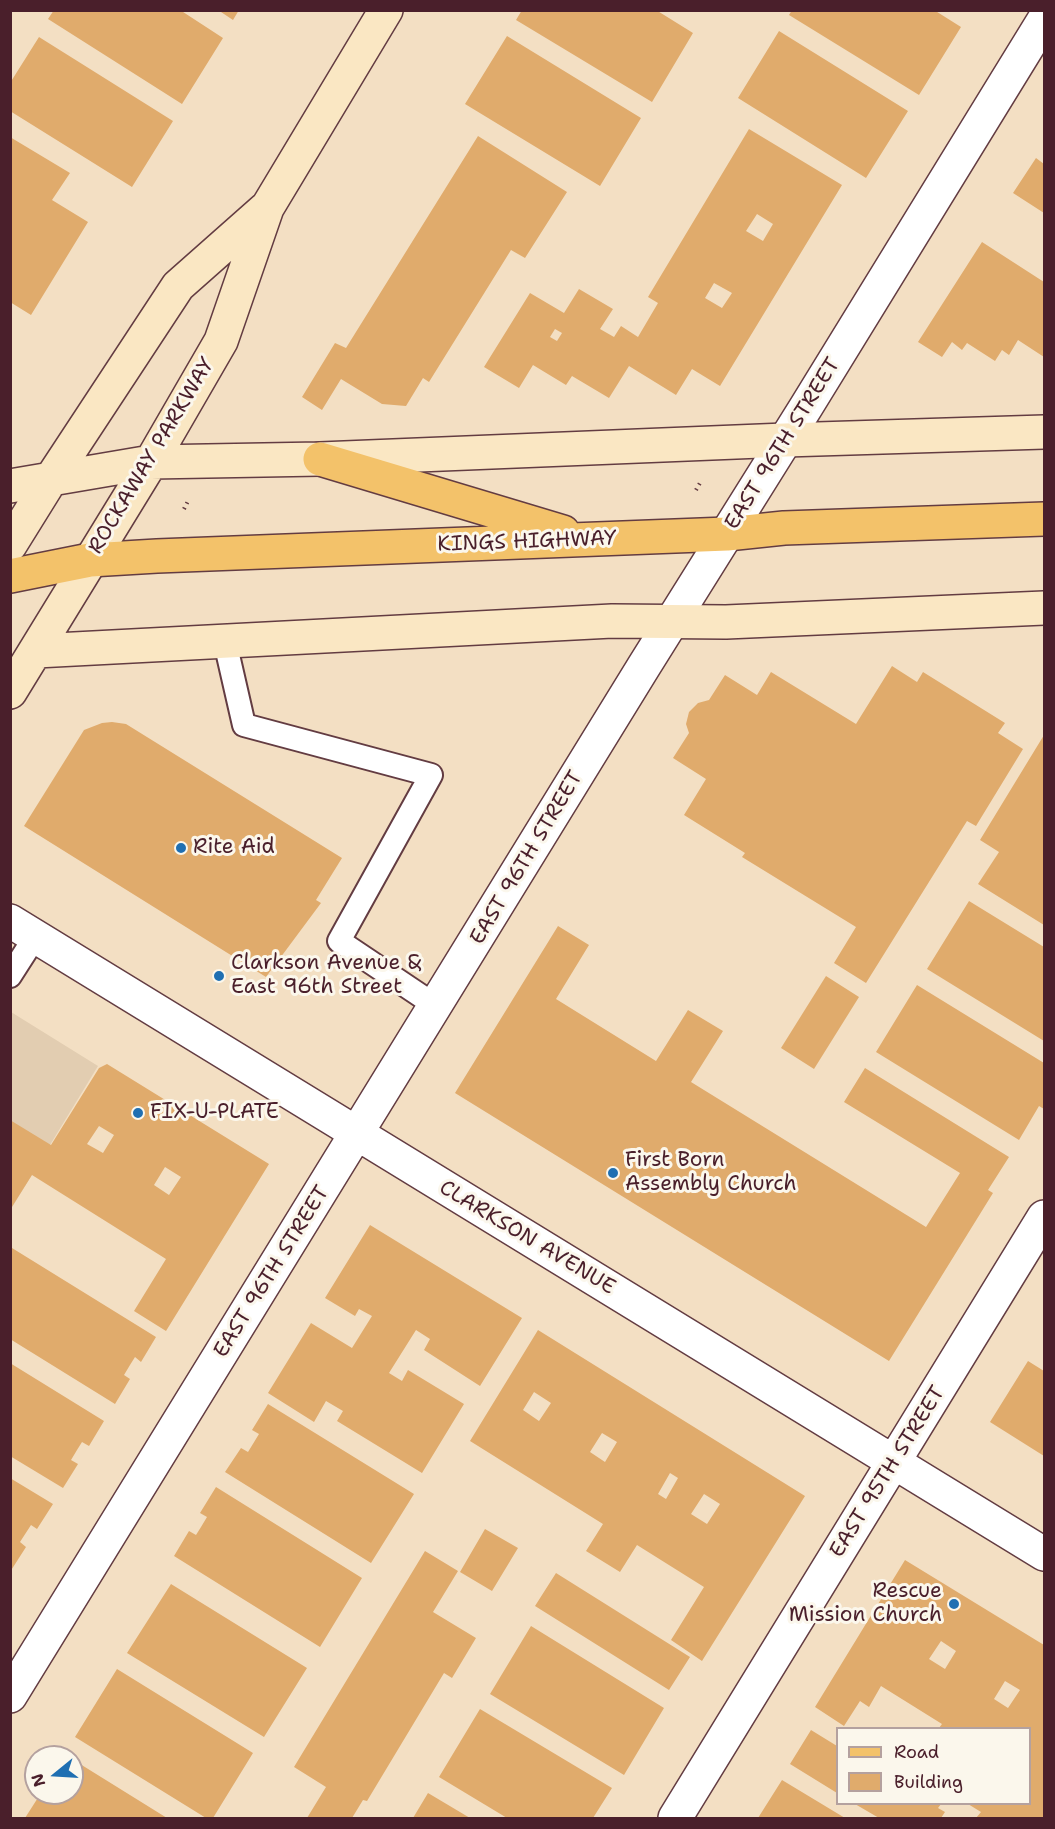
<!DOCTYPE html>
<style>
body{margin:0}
#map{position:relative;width:1055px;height:1829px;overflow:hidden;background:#f3dfc3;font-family:"Shantell Sans",sans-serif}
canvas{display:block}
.frame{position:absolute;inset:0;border:12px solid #4a1f2b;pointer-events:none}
.legend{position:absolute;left:836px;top:1727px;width:195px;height:78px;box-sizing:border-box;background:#fbf7ec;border:2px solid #b4a19f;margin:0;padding:8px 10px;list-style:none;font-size:18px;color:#4a1f2b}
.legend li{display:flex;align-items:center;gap:12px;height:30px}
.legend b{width:30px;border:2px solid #b4a19f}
.north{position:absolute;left:24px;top:1745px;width:60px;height:60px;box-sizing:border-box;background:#fbf7ec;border:2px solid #b4a19f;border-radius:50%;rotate:252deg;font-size:16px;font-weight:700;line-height:24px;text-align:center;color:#4a1f2b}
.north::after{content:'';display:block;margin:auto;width:21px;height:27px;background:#1f6fb2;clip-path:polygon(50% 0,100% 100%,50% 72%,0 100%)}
</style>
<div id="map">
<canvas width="1055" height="1829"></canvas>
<div class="frame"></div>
<ul class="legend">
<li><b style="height:8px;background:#f3c26a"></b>Road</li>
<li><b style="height:16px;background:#e0ab6c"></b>Building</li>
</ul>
<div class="north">N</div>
</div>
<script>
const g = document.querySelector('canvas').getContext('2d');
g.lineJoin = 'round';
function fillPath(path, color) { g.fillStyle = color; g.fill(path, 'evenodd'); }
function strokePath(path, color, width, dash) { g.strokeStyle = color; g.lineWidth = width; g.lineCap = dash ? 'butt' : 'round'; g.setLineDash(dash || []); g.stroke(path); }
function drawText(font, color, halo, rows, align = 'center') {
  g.font = font + ' "Shantell Sans",sans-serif'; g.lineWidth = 6; g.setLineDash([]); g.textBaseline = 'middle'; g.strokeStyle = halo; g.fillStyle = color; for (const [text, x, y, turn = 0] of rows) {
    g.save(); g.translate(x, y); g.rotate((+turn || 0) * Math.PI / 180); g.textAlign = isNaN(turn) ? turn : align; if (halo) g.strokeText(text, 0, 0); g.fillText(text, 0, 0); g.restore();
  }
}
const built = new Path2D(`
 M11,1012L98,1066L11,1209Z`);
const building = new Path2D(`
 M54,10H180L223,38L182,104L48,19Z
 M218,10H239L233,20Z
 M522,10H656L693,33L652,102L516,20Z
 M792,10H934L961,27L919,95L789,15Z
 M779,31L908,111L866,178L738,98Z
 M507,36L641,118L600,186L465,104Z
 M39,37L173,121L132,187L10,111V83Z
 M749,129L842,185L720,386L692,369L676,395L629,366L609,398L572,376L566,385L533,365L519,388L484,367L530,293L564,313L579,289L613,309L600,329L614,337L621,326L638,337L658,303L648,297ZM757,214L773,224L763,241L746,231ZM714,283L732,293L722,308L705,298ZM555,329L562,333L557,341L550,337Z
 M478,136L567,192L525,258L511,250L429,382L423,378L406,406L382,404L341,379L322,410L302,397L335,343L346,348Z
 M10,137L70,173L52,200L88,222L31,315L10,302Z
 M1036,158L1044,164V213L1013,193Z
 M982,242L1044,282V357L1018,340L1009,355L1002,350L995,361L967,343L962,350L952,342L942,357L918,342Z
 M892,666L917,682L923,672L1005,723L998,733L1023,749L976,826L967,821L866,983L834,963L856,927L742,857L745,853L684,815L706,779L673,758L689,733L686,724L689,712L698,703L709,700L725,675L757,695L771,672L856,724Z
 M112,722L126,724L342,858L316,900L321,903L266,977L24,826L84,730L102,723Z
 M1044,735V925L978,884L999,852L980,840Z
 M969,901L1044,947V1041L927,969Z
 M558,926L589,945L556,999L656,1061L688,1010L723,1031L691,1082L926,1227L960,1173L844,1102L865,1068L1009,1157L988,1190L993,1193L889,1361L455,1093Z
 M826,976L859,997L814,1069L781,1048Z
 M917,985L1044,1063V1109L1039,1106L1019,1140L876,1052Z
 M107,1064L269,1164L166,1331L134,1311L166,1259L32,1175L10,1210V1120L51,1145L99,1068ZM99,1126L114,1135L103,1153L87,1144ZM165,1167L181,1177L169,1195L154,1185Z
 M370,1225L522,1318L480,1386L424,1350L430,1339L416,1330L389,1373L402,1381L408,1370L464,1404L422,1473L337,1421L343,1411L326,1401L314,1422L268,1393L311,1323L352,1348L372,1316L359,1309L355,1316L325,1298Z
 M12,1248L156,1337L141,1362L135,1357L130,1365L124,1375L130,1379L115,1404L10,1339V1251Z
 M538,1330L805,1496L702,1661L671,1640L704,1587L637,1545L620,1572L586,1551L603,1524L470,1441ZM534,1392L551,1403L539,1421L523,1410ZM602,1433L617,1442L605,1462L590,1452ZM670,1473L678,1478L666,1499L658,1494ZM704,1494L720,1504L707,1524L691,1514Z
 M1028,1361L1044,1371V1456L990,1422Z
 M10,1363L104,1421L89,1446L82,1442L77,1450L71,1460L78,1464L63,1488L10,1456Z
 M268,1404L414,1494L371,1563L225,1472L241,1448L248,1452L259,1434L252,1430Z
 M10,1478L53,1504L37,1529L31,1525L20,1542L26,1547L10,1572Z
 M216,1487L362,1578L320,1647L174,1556L189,1531L196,1535L201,1527L207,1517L200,1513Z
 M485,1529L518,1548L492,1591L460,1572Z
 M425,1551L458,1571L433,1612L476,1638L452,1678L444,1673L367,1801L363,1800L352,1818H307L326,1787L294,1767Z
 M905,1560L1044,1645V1818H976L981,1812L968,1804H1030L1029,1728H939L942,1724L881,1686L869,1707L860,1701L844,1726L815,1707ZM941,1641L956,1651L945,1669L929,1659ZM1005,1681L1020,1690L1008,1708L994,1699Z
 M556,1573L690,1657L669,1690L535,1606Z
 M171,1584L307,1668L264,1737L127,1653Z
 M531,1626L664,1708L624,1775L490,1694Z
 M117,1669L253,1753L213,1818H206L75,1737Z
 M480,1709L612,1788L593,1818H507L439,1777Z
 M811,1730L837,1746V1793L790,1764Z
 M72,1759L167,1818H25L41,1793H72Z
 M782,1780L845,1818H758Z
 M428,1793L470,1818H413Z
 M855,1804H941L938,1808L945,1812L941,1818H879Z`);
const path = new Path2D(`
 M696,490L700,483
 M184,509L189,499`);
const lane = new Path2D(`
 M225,642L244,725L431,775L339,941L436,1006
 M10,976L35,937`);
const street = new Path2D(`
 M10,921L1044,1554
 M10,1696L644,666L806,407L1044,20
 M675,1818L1044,1217`);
const secondary = new Path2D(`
 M10,486L151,462L320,459L785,440L1044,432
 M10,545L51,479L178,286L265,209
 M36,651L612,621L726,622L1044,608
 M10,692L151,462L221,341L267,208L386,10`);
const primary = new Path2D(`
 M320,459L563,532
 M10,576L90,560L157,556L727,534L784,528L1044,519`);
const markers = [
 [181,848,6,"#1f6fb2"],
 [219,976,6,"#1f6fb2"],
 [138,1113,6,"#1f6fb2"],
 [613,1173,6,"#1f6fb2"],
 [954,1604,6,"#1f6fb2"]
];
const streetNames = [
 ["EAST 96TH STREET",783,444,-58],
 ["ROCKAWAY PARKWAY",152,456,-59],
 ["KINGS HIGHWAY",527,542,-2],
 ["EAST 96TH STREET",527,858,-59],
 ["CLARKSON AVENUE",527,1238,31],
 ["EAST 96TH STREET",272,1272,-58],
 ["EAST 95TH STREET",888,1472,-58]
];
const poiNames = [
 ["Rite Aid",193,848],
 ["Clarkson Avenue &",231,964],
 ["East 96th Street",231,988],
 ["FIX-U-PLATE",150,1113],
 ["First Born",625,1161],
 ["Assembly Church",625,1185],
 ["Rescue",942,1592,"right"],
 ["Mission Church",942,1616,"right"]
];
fillPath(built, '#e2cdb1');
fillPath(building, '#e0ab6c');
strokePath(lane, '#633c42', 26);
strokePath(street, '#633c42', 36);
strokePath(secondary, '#633c42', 36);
strokePath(primary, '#633c42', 36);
strokePath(path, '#633c42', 4, [1.5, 4.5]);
strokePath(lane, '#fff', 22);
strokePath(street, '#fff', 33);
strokePath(secondary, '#fae7c3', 33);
strokePath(primary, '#f3c26a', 33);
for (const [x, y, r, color] of markers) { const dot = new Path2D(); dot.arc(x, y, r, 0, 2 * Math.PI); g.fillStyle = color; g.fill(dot); strokePath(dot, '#fbf7ec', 2); }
drawText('21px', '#4a1f2b', '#fbf7ec', streetNames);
drawText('21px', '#4a1f2b', '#fbf7ec', poiNames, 'left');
</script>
